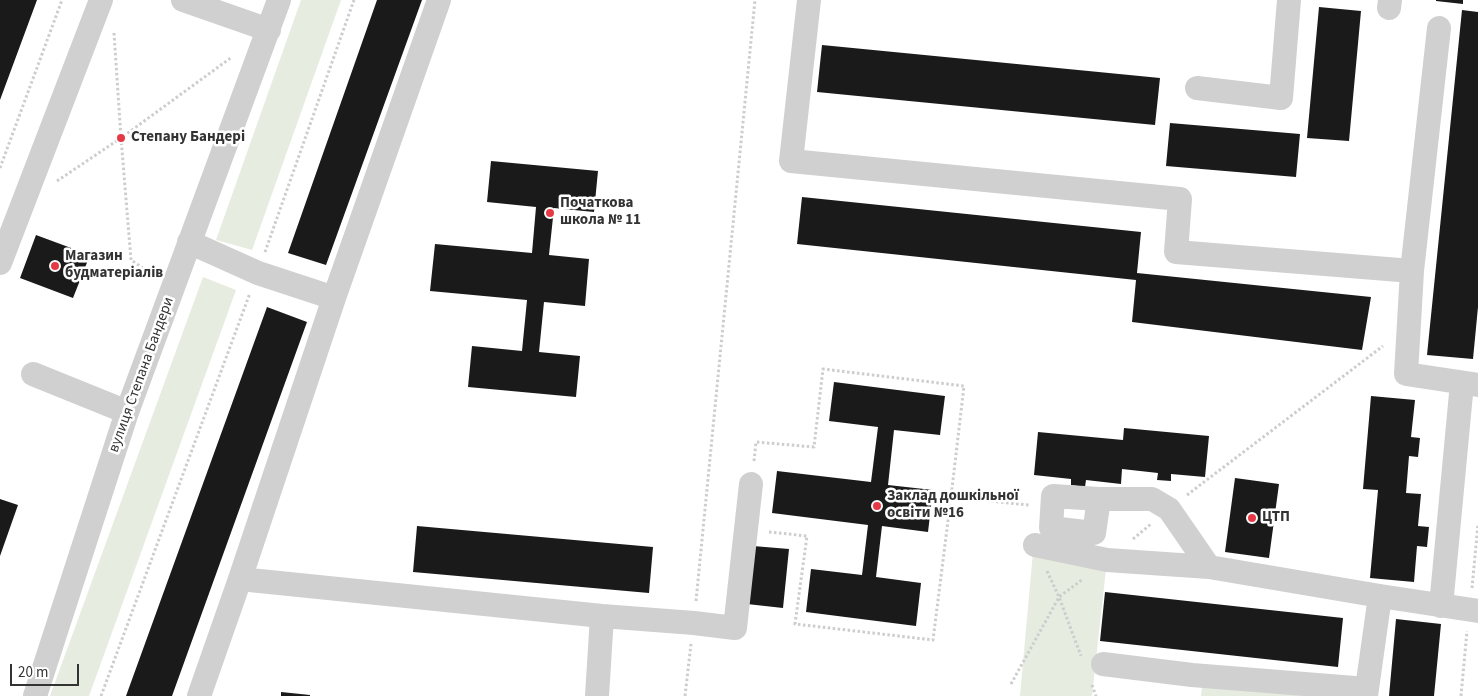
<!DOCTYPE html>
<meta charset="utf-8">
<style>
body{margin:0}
#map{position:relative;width:1478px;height:696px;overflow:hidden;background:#fff;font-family:"Source Sans 3",sans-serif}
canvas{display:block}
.scale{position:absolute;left:10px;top:664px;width:69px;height:22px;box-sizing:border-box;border:2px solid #333;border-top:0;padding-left:6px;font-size:15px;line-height:18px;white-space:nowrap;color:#333;-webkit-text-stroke:4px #fff;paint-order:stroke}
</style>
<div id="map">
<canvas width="1478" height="696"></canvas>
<div class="scale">20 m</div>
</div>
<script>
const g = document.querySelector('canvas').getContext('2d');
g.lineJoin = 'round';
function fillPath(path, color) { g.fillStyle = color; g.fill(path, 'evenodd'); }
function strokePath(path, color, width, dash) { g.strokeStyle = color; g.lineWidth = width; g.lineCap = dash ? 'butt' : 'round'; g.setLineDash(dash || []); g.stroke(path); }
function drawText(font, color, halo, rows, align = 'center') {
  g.font = font + ' "Source Sans 3",sans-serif'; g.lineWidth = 5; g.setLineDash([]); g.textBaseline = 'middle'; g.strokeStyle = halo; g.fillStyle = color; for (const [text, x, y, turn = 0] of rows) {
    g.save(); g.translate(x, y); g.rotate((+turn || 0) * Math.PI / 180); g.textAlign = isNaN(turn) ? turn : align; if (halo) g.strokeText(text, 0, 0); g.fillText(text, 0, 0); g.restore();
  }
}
const green = new Path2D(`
 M301,0H341L252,250L216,240Z
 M203,277L236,290L89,696H50Z
 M1033,552L1107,560L1092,696H1020Z
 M1203,679L1358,696H1201Z`);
const building = new Path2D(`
 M0,0H37L0,100Z
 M377,0H422L326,265L288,253Z
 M1436,0H1463V4L1436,1Z
 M1319,7L1361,11L1349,141L1307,138Z
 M1462,10L1478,12V307L1473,359L1427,355Z
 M822,45L1160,78L1155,125L817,92Z
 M1170,123L1300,134L1296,177L1166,166Z
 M491,161L598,171L594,212L554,208L549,255L589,259L585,306L544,302L539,352L580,356L576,397L468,387L472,346L522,351L527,300L430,291L435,244L532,253L536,207L487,202Z
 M802,197L1141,232L1137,273L1371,297L1362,350L1132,322L1136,280L797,244Z
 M36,235L90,255L73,298L20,278Z
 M267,307L307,322L172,696H126Z
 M834,382L945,396L940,435L894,430L888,485L933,490L928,532L882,526L876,577L921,583L916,626L806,612L811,569L862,575L868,525L772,513L777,471L871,482L878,427L829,421Z
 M1371,396L1415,400L1411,437L1420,438L1418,457L1409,456L1406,493L1421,494L1418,526L1429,527L1427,547L1417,546L1414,582L1370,578L1378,490L1363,489Z
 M1124,428L1209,436L1205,477L1171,474V481L1157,480L1158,473L1122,469L1121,484L1086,480L1085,487L1071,485V479L1034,475L1038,432L1123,440Z
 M1235,478L1279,484L1269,558L1225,552Z
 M0,499L18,505L0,556Z
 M417,526L653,547L649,593L413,572Z
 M753,546L789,549L783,608L747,604Z
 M1105,592L1343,618L1338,667L1100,641Z
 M1396,619L1441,624L1434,696H1389Z
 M281,692L310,695V696H281Z`);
const path = new Path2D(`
 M114,33L121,138L131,260L153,275
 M0,168L62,0
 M57,181L121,138L232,57
 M265,252L354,0
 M754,461L756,442L814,447L823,369L964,386L951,497L1029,505
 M1187,495L1383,346
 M769,532L807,536L795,624L933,640L951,497
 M1133,539L1151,524
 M1047,571L1059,597L1081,656
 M1472,588L1478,524
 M696,601L755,0
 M1011,684L1059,597L1083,579
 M1092,685L1096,696
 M101,696L250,293
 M685,696L691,644
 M1461,696L1467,631`);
const minor = new Path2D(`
 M183,0L269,30
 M809,0L791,161L1180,199L1176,252L1412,271
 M1389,8L1390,0
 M1439,28L1412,271L1406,374L1478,385
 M1197,88L1281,98L1289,0
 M189,242L258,273L334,298
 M0,263L101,0
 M33,374L127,412
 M1099,499L1053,496L1051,528L1094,533L1099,499H1152L1169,509L1209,567
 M1035,545L1107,560L1209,567L1380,596
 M240,579L602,616L597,696
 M1441,606L1462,383
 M602,616L694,623L735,628L751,484
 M1103,664L1192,675L1367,689
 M35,696L127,412L279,0
 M199,696L240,579L334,298L439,0
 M1366,696L1380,596L1478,611`);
const markers = [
 [121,138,5,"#e63946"],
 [550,213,5,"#e63946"],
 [55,266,5,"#e63946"],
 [877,506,5,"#e63946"],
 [1252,518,5,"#e63946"]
];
const poiNames = [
 ["Степану Бандері",131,138],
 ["Початкова",560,204],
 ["школа № 11",560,221],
 ["Магазин",65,257],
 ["будматеріалів",65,274],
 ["Заклад дошкільної",887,497],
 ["освіти №16",887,514],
 ["ЦТП",1262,518]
];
const streetNames = [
 ["вулиця Степана Бандери",142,375,-70]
];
fillPath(green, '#e6ecdf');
fillPath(building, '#1a1a1a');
strokePath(path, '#cdcdcd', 3, [2.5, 2.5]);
strokePath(minor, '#d0d0d0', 24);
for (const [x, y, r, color] of markers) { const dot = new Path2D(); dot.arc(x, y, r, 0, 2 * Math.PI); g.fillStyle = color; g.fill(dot); strokePath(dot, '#fff', 2); }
drawText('bold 15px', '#333', '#fff', poiNames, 'left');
drawText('15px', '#333', '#fff', streetNames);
</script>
